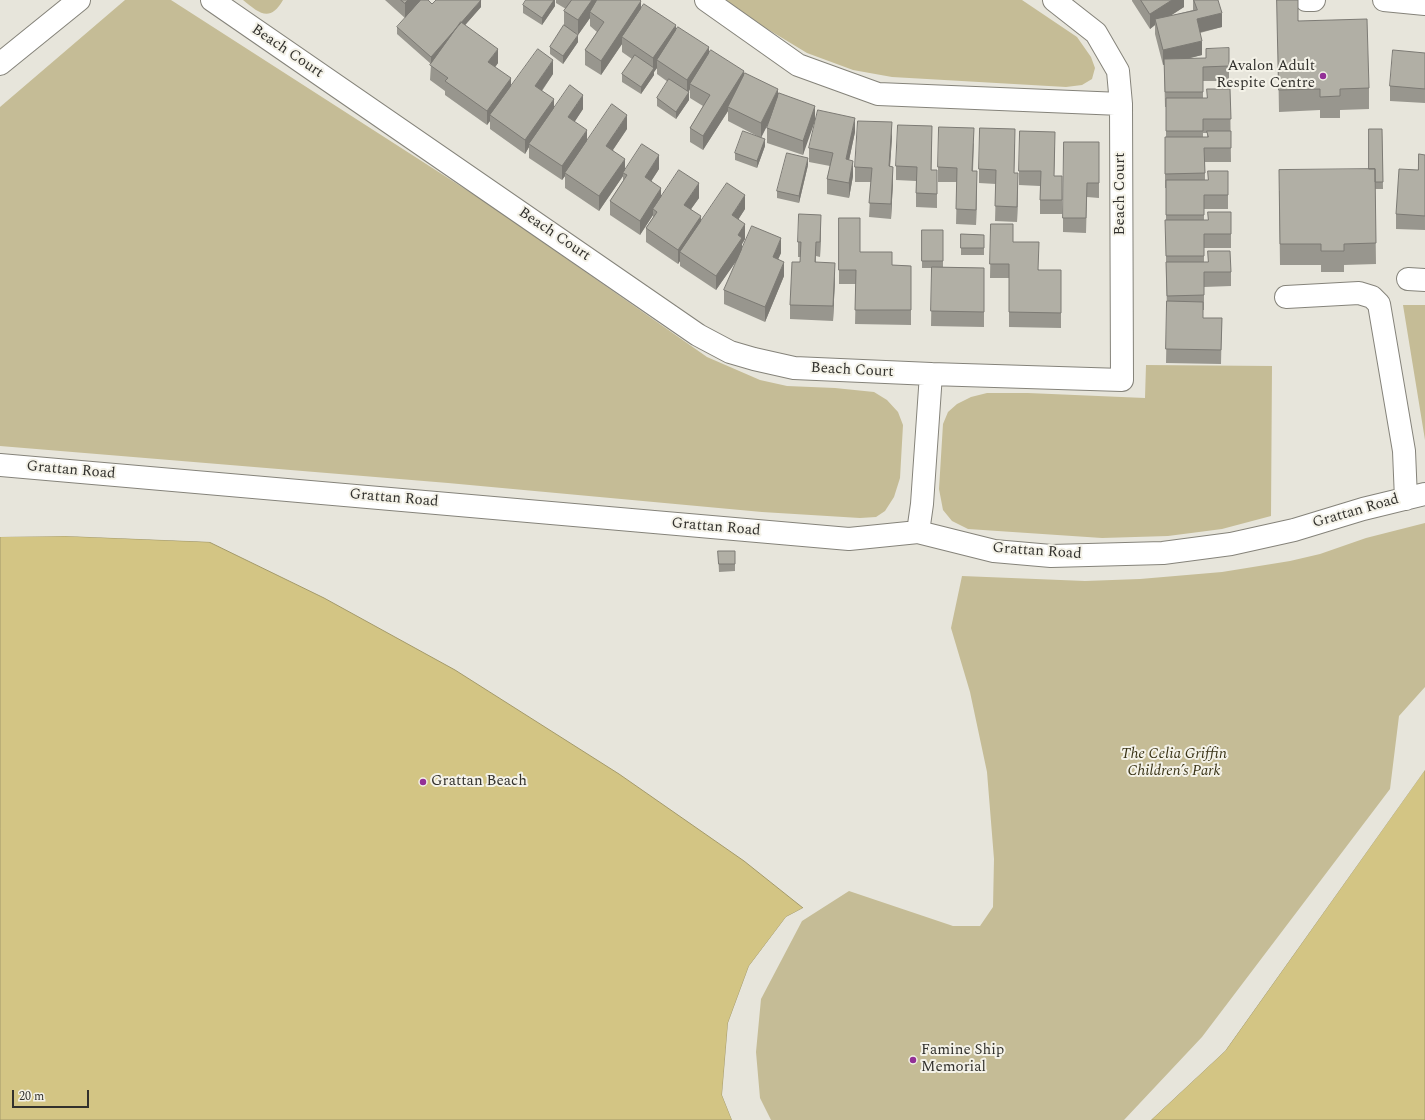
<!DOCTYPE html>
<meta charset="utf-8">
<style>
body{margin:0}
#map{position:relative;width:1425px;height:1120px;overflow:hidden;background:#e7e5db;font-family:Spectral,serif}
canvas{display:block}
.scale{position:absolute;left:12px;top:1090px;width:77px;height:18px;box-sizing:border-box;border:2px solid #32312d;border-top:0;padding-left:5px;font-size:12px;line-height:14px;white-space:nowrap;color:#32312d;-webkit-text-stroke:3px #f4f2e8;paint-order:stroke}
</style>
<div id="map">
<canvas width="1425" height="1120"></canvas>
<div class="scale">20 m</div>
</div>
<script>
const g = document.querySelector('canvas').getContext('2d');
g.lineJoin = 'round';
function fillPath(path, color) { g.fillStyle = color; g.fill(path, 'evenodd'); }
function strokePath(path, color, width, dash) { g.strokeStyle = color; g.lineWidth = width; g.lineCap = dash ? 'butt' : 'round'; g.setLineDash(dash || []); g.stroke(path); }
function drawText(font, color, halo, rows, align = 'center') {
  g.font = font + ' Spectral,serif'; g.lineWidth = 4; g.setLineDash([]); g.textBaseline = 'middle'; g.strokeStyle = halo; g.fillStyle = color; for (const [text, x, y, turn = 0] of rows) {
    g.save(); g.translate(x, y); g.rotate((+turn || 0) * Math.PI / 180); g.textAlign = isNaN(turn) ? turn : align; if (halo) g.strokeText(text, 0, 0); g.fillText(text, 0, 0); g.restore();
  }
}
const green = new Path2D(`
 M125,0H171L490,205L707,357L760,380L787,386L835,388L874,392L887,400L898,412L903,425L900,478L894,497L885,511L876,517L860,518L762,512L448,483L0,446V107Z
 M243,0H283C270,23 259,13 243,0Z
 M726,0H1022L1077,37L1091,57L1095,68L1092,79L1082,85L1066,87L892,77L853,70L807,53L764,27Z
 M1403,305H1425V440Z
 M1146,365L1272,366L1271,516L1222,529L1168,536L1102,538L968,529L952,521L943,510L939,489L943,424L948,412L957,404L971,397L987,393H1028L1145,398Z
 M1425,523V687L1399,716L1390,789L1202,1037L1124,1120H771L760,1098L756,1052L761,999L802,921L849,891L953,926H980L993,907L994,859L987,772L970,692L951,628L962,576L1085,581L1140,579L1222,572L1290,561L1320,554L1366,538Z`);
const water = new Path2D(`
 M65,536L209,542L324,598L455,670L619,774L744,861L803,908L786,917L749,966L728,1023L722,1095L732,1120H0V537Z
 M1425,770V1120H1151L1225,1051Z`);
const pier = new Path2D(`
 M65,534L209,540L214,542L65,536L0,537V535Z
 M1423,768H1425V770L1225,1051L1151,1120H1149L1223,1050Z
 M803,908L805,909L787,919L751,967L730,1023L724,1095L734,1120H732L722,1095L728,1023L749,966L786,917Z`);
const street = new Path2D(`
 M212,0L698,335L730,352L754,359L794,368L931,374L1122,380L1121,104L1118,71L1096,33L1054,0
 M706,0L798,65L878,94L1121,104
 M1306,0H1314
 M1384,0L1425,4
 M1408,279L1425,280
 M1286,297L1359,293L1372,297L1379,304L1404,451L1406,499
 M0,465L849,539L918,532L994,551L1051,556L1163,553L1231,544L1294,530L1363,509L1425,494
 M918,532L922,504L931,374`);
const secondary = new Path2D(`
 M0,64L79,0`);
const wall = new Path2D(`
 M385,0H421L405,18Z
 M555,0V6L542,25L523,13V5Z
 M556,0H640L641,8L676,30L709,54L778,98L815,106L803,155L767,143V128L771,117L761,137L765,146L757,168L735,160V153L759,137L728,121V111L703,150L690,142V128L703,106L690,98V89L689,92V100L676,119L657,106V98L668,82L657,74V68L654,72V75L641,94L622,82V74L632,59L622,52V44L601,75L585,65V50L597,32L590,26V18L578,35L575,33L578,42L563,64L550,54V47L564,25V11L566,9L556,3Z
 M1132,0H1184V7L1170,16L1193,10V0H1218L1222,27L1200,33L1202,55L1189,58L1229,66V81H1203V98H1207L1230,89L1231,162H1205V180H1208L1228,171V209H1204V220H1208L1231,212V248H1204V262L1231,272V286L1204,287V310H1203V318H1222L1221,364L1166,363L1167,310L1166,270V188H1165V152L1166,137V107H1165L1164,64L1163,65L1155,34V25L1150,29L1132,1ZM1203,133H1207V137H1203Z
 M1277,0L1369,88V109L1340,110V118H1320V110L1279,112Z
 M432,4L481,7L465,25L498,63L495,67L511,86L553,74L542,91L554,109H583L574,122L587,142L627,129L613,150L625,170L659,169L651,181L661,196L699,198L691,209L701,221L745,209L738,220L745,239L742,244V250L781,253L778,259L784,276L765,322L724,304V290L738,258L716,290L680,266V261L678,264L646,242V228L653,218V215L640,235L610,215V201L623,181V176L599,211L565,188V176L562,180L529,158V147L525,154L490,129V121L487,125L445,95V91L430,80L431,64L397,34V27Z
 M1425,53V103L1390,101V86Z
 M1382,129L1383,189H1375L1376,264L1344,265V272H1321V265H1280L1279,191L1369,169Z
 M855,132L849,160L853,176L849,198L827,194V179L830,166L809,162V148Z
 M892,137L890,166L893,181L891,219L869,217L871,182H855V167Z
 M932,141L931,170L937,184V208L916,207V181L896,180V166Z
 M1099,142V198L1087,197L1086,233L1063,232V218Z
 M974,143L973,171L977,185L976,225L956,224L957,182H938V167Z
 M1015,144L1014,173L1018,188L1017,222L995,221L996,184L979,183V169Z
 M1055,147L1054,176H1062V214H1040V186L1019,185V171Z
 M1425,155V230L1396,229V214Z
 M808,165L799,203L777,198V191Z
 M839,218L860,252L892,265L911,266V325L855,324L856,284H839Z
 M991,224L1013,242L1039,270H1061V328L1009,327V278H990Z
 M821,230L820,257L816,256V262L835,278L833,321L790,319V305L800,262L801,257H798V242Z
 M922,230H943V267L984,268V327L931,326L932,268H922Z
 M961,234L984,235V255H961Z
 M718,551H735V571L719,572Z`);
const shadedWall = new Path2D(`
 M408,0H421L405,18V3Z
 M481,0V7L431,64V57Z
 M554,0H555V6L542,25V18Z
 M592,0H602L590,12V18L578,35V20Z
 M1172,0H1184V7L1156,25L1155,19V25L1150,29V14Z
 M641,1V16L622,37V44L601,75V61Z
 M1222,13V27L1197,33V19Z
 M676,25V39L657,60V68L654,72V75L641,94V87L653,69V58Z
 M578,35V42L563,64V56Z
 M1202,41V55L1163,65V50Z
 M709,47V61L690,84V89L687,94V80Z
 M498,49V63L488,77V62Z
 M553,60V74L535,100V86Z
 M744,71V85L728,107V111L703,150V136Z
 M511,78V93L490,115V121L487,125V111Z
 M778,89V104L761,138V123Z
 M689,92V100L676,119V112Z
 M583,95V109L568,132V117Z
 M554,99V114L529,144V147L525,154V140Z
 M815,106V121L803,155V141Z
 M627,115V129L606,160V146Z
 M855,118V132L846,174V159Z
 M892,122V137L889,181V166Z
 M932,126V141L931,184V170Z
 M587,130V145L565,173V176L562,180V166Z
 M765,139V146L757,168V161Z
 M659,155V169L645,191V177Z
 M808,158V165L799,203V196Z
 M625,159V173H623V176L599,211V196Z
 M853,161V176L849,198V183Z
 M893,167V181L891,219V204Z
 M977,171V185L976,225V210Z
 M1018,173V188L1017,222V207Z
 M699,183V198L684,219V205Z
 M661,188V202L653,209V215L640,235V221Z
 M745,195V209L732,229V215Z
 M821,215V230L820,257V242Z
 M701,216V230L680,252V261L678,264V250Z
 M745,224V239L742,244V253L716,290V276L738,235Z
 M781,238V253L773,271V257Z
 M784,262V276L765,322V307Z
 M835,263V278L833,321V306Z`);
const building = new Path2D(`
 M401,0H408L405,3Z
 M421,0H428L432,4L436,0H481L431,57L397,27Z
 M526,0H554L542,18L523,5Z
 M572,0H592L578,20L564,11Z
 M597,0H640L641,1L601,61L585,50L604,22L590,12Z
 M1141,0H1172L1150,14Z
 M1194,0H1218L1222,13L1197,19L1202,41L1163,50L1155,19L1197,10Z
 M1277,0H1298V21L1367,19L1369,88L1340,89V96L1320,97V89L1279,90Z
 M644,4L676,25L653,58L622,37Z
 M461,22L498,49L488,62L511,78L487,111L445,81L448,78L430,65Z
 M564,25L578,35L563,56L550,47Z
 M678,27L709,47L687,80L657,60Z
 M1229,48V66L1203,67V92H1165L1164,59L1206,58V49Z
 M538,49L553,60L535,86L554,99L525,140L490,115Z
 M711,50L744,71L703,136L690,128L710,95L690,84Z
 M1393,50L1425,53V89L1390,86Z
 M635,55L654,68L641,87L622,74Z
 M745,73L778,89L761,123L728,107Z
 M669,79L689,92L676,112L657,98Z
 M570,85L583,95L568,117L587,130L562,166L529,144Z
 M1207,89H1230L1231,119H1203V131H1166V98H1207Z
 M779,93L815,106L803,141L767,128Z
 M612,104L627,115L606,146L625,159L599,196L565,173Z
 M818,110L855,118L846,159L853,161L849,183L827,179L833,153L809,148Z
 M858,121L892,122L889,166L893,167L891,204L869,203L872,168L855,167Z
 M898,125L932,126L931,170H937V194L916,193L917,167L896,166Z
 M939,127L974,128L972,171H977L976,210L956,209L957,168L938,167Z
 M980,128L1015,129L1014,173H1018L1017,207L995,206L996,170L979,169Z
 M1369,129H1382L1383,182H1375V169H1369Z
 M743,131L765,139L757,161L735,153Z
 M1020,131L1055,132L1054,176H1062V200H1040L1041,171H1019Z
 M1207,131H1231V148H1204L1205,173L1165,174V137H1208Z
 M1064,142H1099V183H1087L1086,218H1063Z
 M642,144L659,155L645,177L661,188L640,221L610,201L627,175L623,173Z
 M787,153L808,158L799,196L777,191Z
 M1419,154L1425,155V216L1396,214L1399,169L1418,170Z
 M1375,169L1376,243L1344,244V251H1321V244H1280L1279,170Z
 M679,170L699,183L684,205L701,216L678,250L646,228L657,212L653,209Z
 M1208,171H1228V195H1204V215H1166V180H1208Z
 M727,183L745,195L732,215L745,224L738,235L742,238L716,276L680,252Z
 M1208,212H1231V234H1204V256H1166L1165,220H1208Z
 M799,214L821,215L820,242H816L815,262L835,263L833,306L790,305L792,262H800L801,242H798Z
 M839,218H860V252H892V265L911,266V310H855L856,270H839Z
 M991,224H1013V242H1039L1038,270H1061V313L1009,312V264H990Z
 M752,226L781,238L773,257L784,262L765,307L724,290Z
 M922,230H943V261H922Z
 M961,234L984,235V248H961Z
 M1208,251H1230L1231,272H1204V295L1167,296L1166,262H1208Z
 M932,267L984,268V312L931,311Z
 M1167,301L1203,302V318H1222L1221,350L1166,349Z
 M718,551H735V564H719Z`);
const markers = [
 [1323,76,4,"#933097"],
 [423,782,4,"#933097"],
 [913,1060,4,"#933097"]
];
const streetNames = [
 ["Beach Court",287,52,34],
 ["Beach Court",1121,194,-90],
 ["Beach Court",554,235,34],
 ["Beach Court",852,371,3],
 ["Grattan Road",71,471,5],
 ["Grattan Road",394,499,5],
 ["Grattan Road",1356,512,-16],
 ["Grattan Road",716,528,5],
 ["Grattan Road",1037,552,4]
];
const poiNames = [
 ["Avalon Adult",1315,67,"right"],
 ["Respite Centre",1315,84,"right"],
 ["Grattan Beach",431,782],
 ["Famine Ship",921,1051],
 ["Memorial",921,1068]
];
const parkNames = [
 ["The Celia Griffin",1174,755],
 ["Children’s Park",1174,772]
];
fillPath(green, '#c5bc96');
fillPath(water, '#d3c584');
strokePath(water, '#a3996a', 1);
fillPath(pier, '#e7e5db');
strokePath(street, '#85837a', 24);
strokePath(secondary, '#85837a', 24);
strokePath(street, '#fff', 22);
strokePath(secondary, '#fff', 22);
fillPath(wall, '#98968e');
fillPath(shadedWall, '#7c7a74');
fillPath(building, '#b1afa5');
strokePath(building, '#7c7a74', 1);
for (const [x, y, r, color] of markers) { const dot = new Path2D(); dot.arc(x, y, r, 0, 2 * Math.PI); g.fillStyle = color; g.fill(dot); strokePath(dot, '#f4f2e8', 1.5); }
drawText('15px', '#32312d', '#f4f2e8', streetNames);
drawText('15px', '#32312d', '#f4f2e8', poiNames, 'left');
drawText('italic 15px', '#393316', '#f4f2e8', parkNames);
</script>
